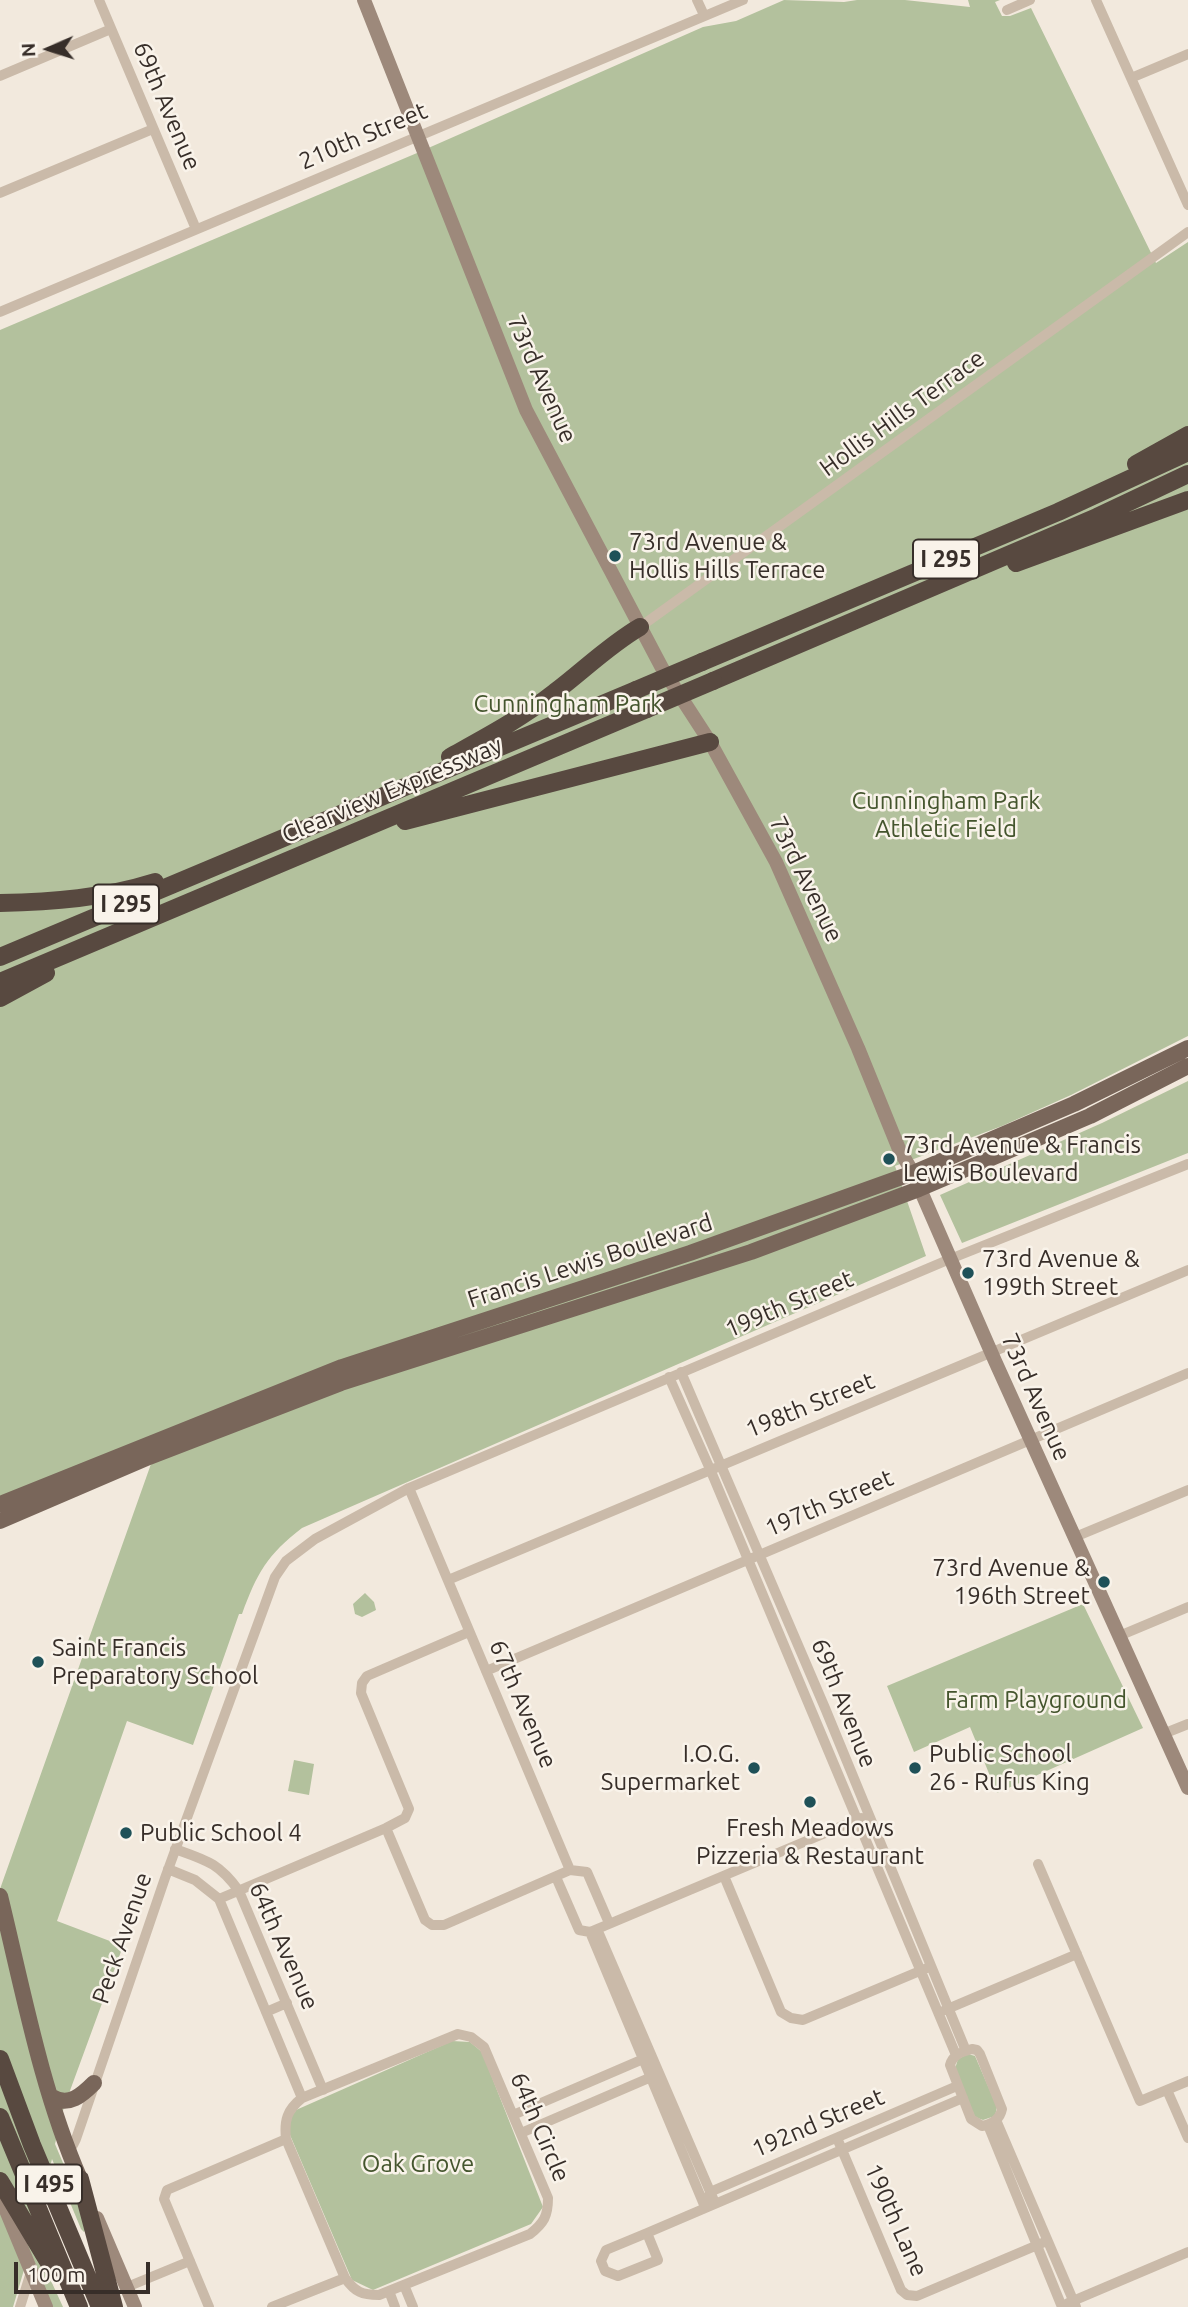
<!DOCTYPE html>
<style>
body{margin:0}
#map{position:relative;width:1188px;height:2307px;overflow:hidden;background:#f2e9dd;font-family:Ubuntu,sans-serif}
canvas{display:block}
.north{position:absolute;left:14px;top:14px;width:70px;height:70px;-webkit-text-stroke:5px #f9f3ea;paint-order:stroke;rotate:267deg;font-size:19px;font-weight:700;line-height:28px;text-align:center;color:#372e29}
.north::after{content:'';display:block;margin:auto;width:24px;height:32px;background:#372e29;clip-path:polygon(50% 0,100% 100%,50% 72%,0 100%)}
.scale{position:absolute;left:14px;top:2262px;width:136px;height:32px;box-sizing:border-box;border:4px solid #372e29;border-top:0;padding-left:9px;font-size:21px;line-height:24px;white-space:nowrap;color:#372e29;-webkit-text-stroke:5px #f9f3ea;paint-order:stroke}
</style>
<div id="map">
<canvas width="1188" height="2307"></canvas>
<div class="north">N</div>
<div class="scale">100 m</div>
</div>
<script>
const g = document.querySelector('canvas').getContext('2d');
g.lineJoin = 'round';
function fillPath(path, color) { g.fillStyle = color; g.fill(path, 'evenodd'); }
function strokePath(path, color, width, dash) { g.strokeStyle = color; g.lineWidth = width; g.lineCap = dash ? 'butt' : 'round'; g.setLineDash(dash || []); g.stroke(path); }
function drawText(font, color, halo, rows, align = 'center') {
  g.font = font + ' Ubuntu,sans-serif'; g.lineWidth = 5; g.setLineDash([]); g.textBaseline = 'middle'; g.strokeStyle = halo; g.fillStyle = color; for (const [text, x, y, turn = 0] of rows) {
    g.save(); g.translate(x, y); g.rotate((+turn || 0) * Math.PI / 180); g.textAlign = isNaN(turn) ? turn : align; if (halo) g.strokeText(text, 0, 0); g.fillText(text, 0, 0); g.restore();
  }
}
const green = new Path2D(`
 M784,0L844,2L857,0H905L970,7L968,0H1000L995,2L1002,16H1010L1031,8L1156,263L1188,242V1036L1071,1095L1002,1126L895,1166L926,1256L302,1528C267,1555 257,1573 242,1614H239L193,1745L127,1721L57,1921L123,1946L64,2107L55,2144L79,2201L87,2228L84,2232L81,2229L52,2159L31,2243L36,2248L63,2307H52L29,2253L13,2307H0V1889L162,1433L0,1497V330L417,153L703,27L736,21Z
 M1188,1081V1153L962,1243L940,1195L1102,1123Z
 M365,1593L374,1602L376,1610L362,1617L355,1614L353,1604Z
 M1083,1604L1143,1728L997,1793L970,1727L914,1752L887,1686Z
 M294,1760L314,1764L309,1795L288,1791Z
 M452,2041L470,2042L482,2052L543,2207L531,2224L373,2290L352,2280L290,2135V2119L296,2110Z
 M968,2054L975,2056L997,2107L995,2116L983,2120L975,2117L955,2069L958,2059Z`);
const street = new Path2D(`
 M99,0L196,229
 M697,0L704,15
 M1096,0L1188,205
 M1007,10L1030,0
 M0,76L111,29
 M1131,78L1188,54
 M0,193L153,129
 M0,312L743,0
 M640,627L1188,232
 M681,1372L825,1708L966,2051
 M669,1377L710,1469L956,2055
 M409,1488L570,1870
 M1075,1537L1188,1490
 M448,1580L1188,1270
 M1119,1636L1188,1607
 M486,1671L1188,1373
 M1163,1734L1188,1724
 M386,1828L425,1920L432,1925H444L570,1870
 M175,1849C206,1860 219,1863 239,1891L323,2090
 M1038,1864L1140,2101L1188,2081
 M168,1869L195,1880L219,1899L302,2098
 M570,1870L587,1872L609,1923
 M724,1876L781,2012L791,2018L803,2020L927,1968
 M556,1877L579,1930L590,1932
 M219,1899L386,1828L405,1818L409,1809L361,1693L362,1683L367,1676L469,1632
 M597,1929L715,2203
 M590,1932L861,1818
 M590,1932L705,2207
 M945,2010L1077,1954
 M266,2012L287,2003
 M458,2034L471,2037L484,2047L548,2198C548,2216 544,2223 530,2234L379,2295C362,2295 355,2292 345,2278L286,2139C284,2120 287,2110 302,2098Z
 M972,2049L977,2050L980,2054L1002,2109C1000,2119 993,2124 982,2126L971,2119L950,2065C953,2054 962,2052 972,2049Z
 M1167,2090L1188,2138
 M513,2115L648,2057
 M996,2120L1076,2307
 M988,2125L1062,2307
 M521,2133L656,2075
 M837,2138L901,2290L907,2295L917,2296L1047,2241
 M66,2148L73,2145L76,2139L165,1878L275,1577L286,1561L315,1539L409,1488L950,1259L1188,1164
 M709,2197L710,2192L957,2086
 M647,2233L963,2098
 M647,2233L658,2260L618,2276L605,2271L601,2261L606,2250Z
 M404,2285L413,2307
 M127,2287L190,2261
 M389,2291L395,2307
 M1068,2303L1188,2252
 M20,2307L31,2272
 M209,2307L164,2199L167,2190L286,2139
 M272,2307L345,2278`);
const secondary = new Path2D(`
 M364,0L526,410L662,668L710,742L776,862L858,1048L899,1149L913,1173L995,1361L1188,1788
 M0,2196L46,2307
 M97,2218L135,2307`);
const primary = new Path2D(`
 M0,1504L342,1367L690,1253L913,1173L1074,1104L1188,1048
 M0,1521L149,1457L341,1383L751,1252L919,1189L1090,1116L1188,1066
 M0,1896C23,1990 41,2089 80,2179
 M52,2097C69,2107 82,2095 94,2083`);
const highway = new Path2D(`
 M1136,464L1188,435
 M1016,563L1188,500
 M702,662L1058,512L1188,452
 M713,681L1097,517L1188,474
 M450,757C486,737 522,718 555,692C583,671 609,645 640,627
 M405,821L710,742
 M0,903C53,902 104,898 155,882
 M0,957L636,690
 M0,982L647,709
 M0,998L46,973
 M0,2059L32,2145L100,2307
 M0,2117L79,2307
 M80,2179L114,2307
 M0,2181L52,2268`);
const highwayBridge = new Path2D(`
 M636,690L702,662
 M647,709L713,681`);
const markers = [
 [615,556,7,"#1f5158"],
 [889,1159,7,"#1f5158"],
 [968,1273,7,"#1f5158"],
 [1104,1582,7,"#1f5158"],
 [38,1662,7,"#1f5158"],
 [754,1768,7,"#1f5158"],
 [915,1768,7,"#1f5158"],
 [810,1802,7,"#1f5158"],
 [126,1833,7,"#1f5158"]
];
const shields = [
 [946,559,66],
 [126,904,66],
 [49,2184,66]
];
const shieldNames = [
 ["I 295",946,559],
 ["I 295",126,904],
 ["I 495",49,2184]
];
const streetNames = [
 ["69th Avenue",167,106,67],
 ["210th Street",363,136,-23],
 ["73rd Avenue",542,379,66],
 ["Hollis Hills Terrace",902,413,-36],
 ["Clearview Expressway",392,790,-23],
 ["73rd Avenue",806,879,64],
 ["Francis Lewis Boulevard",590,1261,-18],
 ["199th Street",789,1304,-23],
 ["73rd Avenue",1036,1397,66],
 ["198th Street",810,1405,-22],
 ["197th Street",829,1503,-23],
 ["69th Avenue",844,1703,68],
 ["67th Avenue",523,1704,67],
 ["Peck Avenue",122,1938,-71],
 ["64th Avenue",284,1946,66],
 ["192nd Street",818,2123,-23],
 ["64th Circle",540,2127,67],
 ["190th Lane",896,2220,66]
];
const poiNames = [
 ["73rd Avenue &",629,542],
 ["Hollis Hills Terrace",629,570],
 ["73rd Avenue & Francis",903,1145],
 ["Lewis Boulevard",903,1173],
 ["73rd Avenue &",982,1259],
 ["199th Street",982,1287],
 ["73rd Avenue &",1090,1568,"right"],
 ["196th Street",1090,1596,"right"],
 ["Saint Francis",52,1648],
 ["Preparatory School",52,1676],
 ["I.O.G.",740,1754,"right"],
 ["Supermarket",740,1782,"right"],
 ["Public School",929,1754],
 ["26 - Rufus King",929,1782],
 ["Fresh Meadows",810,1828,"center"],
 ["Pizzeria & Restaurant",810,1856,"center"],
 ["Public School 4",140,1833]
];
const parkNames = [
 ["Cunningham Park",568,704],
 ["Cunningham Park",946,801],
 ["Athletic Field",946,829],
 ["Farm Playground",1036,1700],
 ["Oak Grove",418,2164]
];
fillPath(green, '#b3c19d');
strokePath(street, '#cabaa9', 10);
strokePath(secondary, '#9d897b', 14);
strokePath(primary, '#79665a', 16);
strokePath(highway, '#584940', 18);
strokePath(highwayBridge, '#584940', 18);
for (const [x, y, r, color] of markers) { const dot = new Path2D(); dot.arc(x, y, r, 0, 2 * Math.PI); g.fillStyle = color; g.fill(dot); strokePath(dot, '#f9f3ea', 2.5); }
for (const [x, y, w] of shields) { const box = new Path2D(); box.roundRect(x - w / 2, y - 19.5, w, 39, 5); g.fillStyle = '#f9f3ea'; g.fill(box); strokePath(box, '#372e29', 2); }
drawText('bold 23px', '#372e29', null, shieldNames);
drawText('24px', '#372e29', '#f9f3ea', streetNames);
drawText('24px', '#372e29', '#f9f3ea', poiNames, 'left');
drawText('24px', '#44552d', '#f9f3ea', parkNames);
</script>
